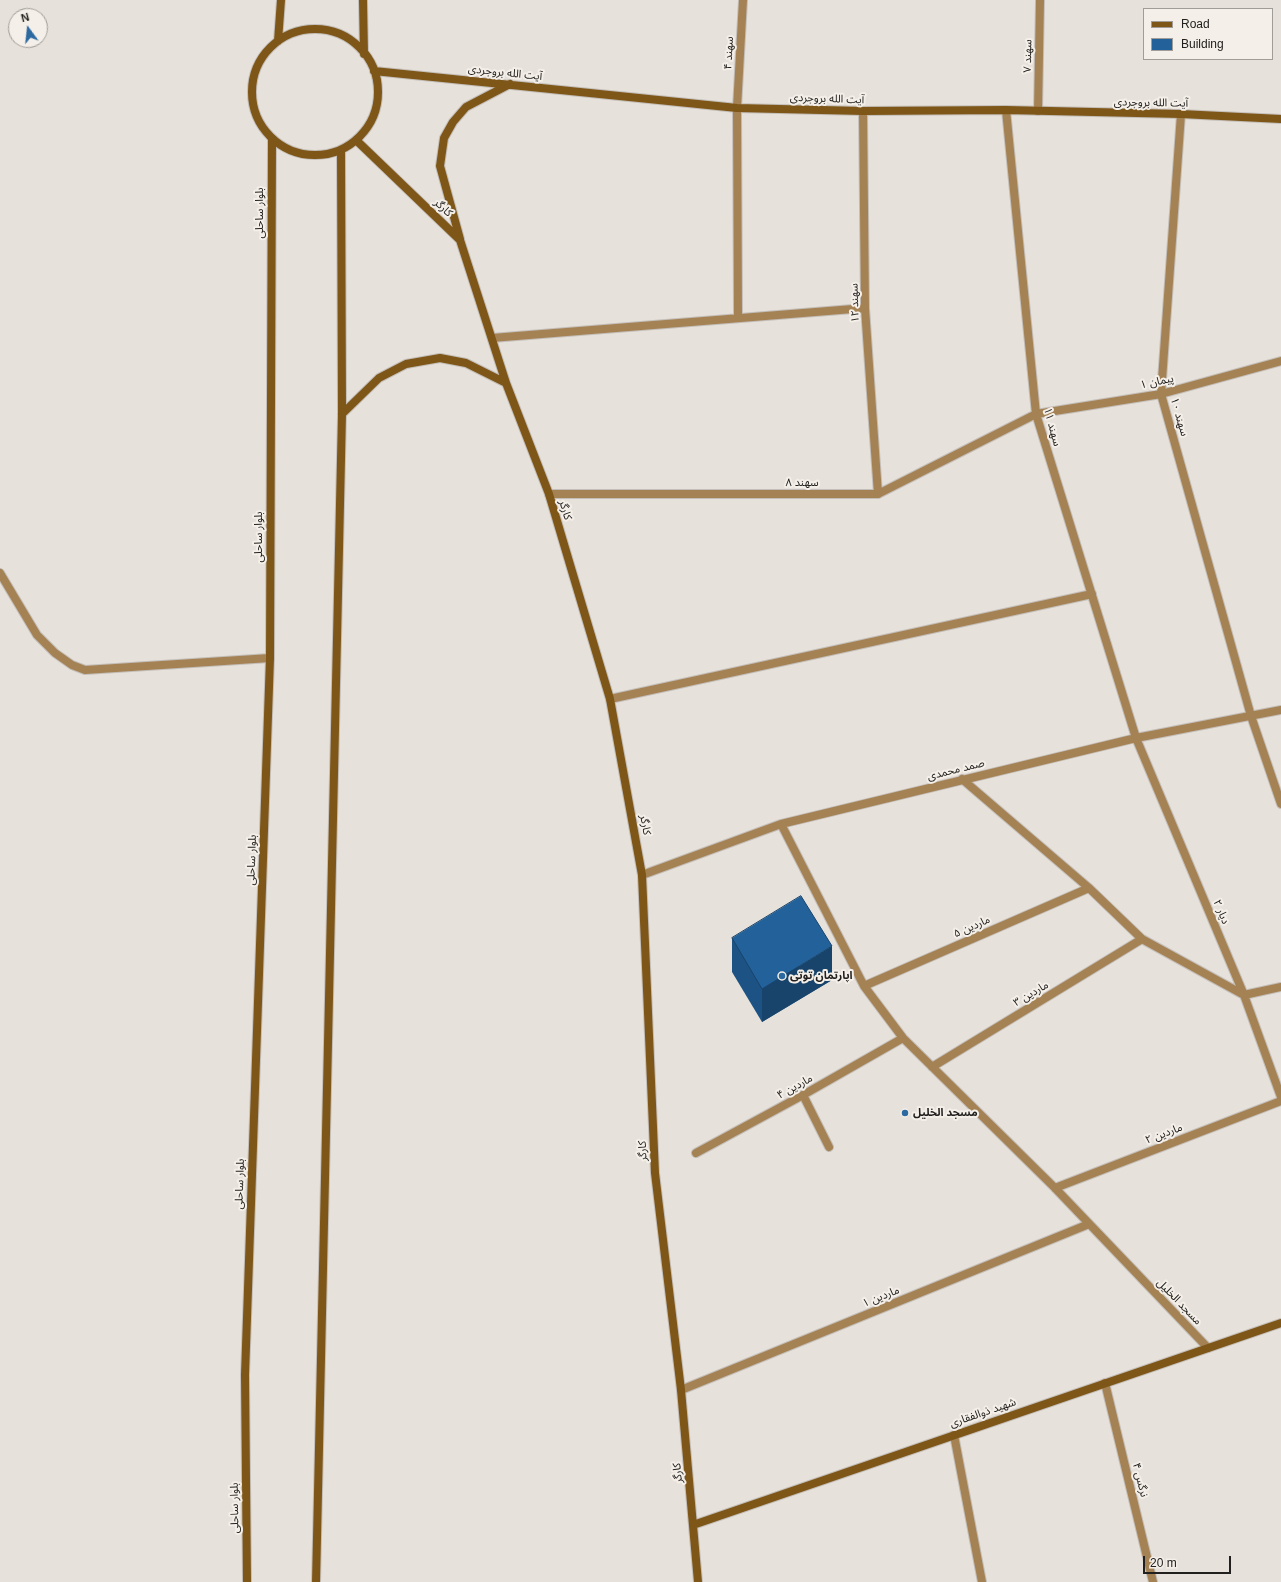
<!DOCTYPE html>
<meta charset="utf-8">
<style>
body{margin:0}
#map{position:relative;width:1281px;height:1582px;overflow:hidden;background:#e7e1db;font-family:Arial,sans-serif}
canvas{display:block}
.legend{position:absolute;left:1143px;top:8px;width:130px;height:52px;box-sizing:border-box;background:#f4efe8;border:1px solid #a09c97;margin:0;padding:5px 7px;list-style:none;font-size:12px;color:#22201e}
.legend li{display:flex;align-items:center;gap:8px;height:20px}
.legend b{width:20px;border:1px solid #a09c97}
.north{position:absolute;left:8px;top:8px;width:40px;height:40px;box-sizing:border-box;background:#f4efe8;border:1px solid #a09c97;border-radius:50%;rotate:345deg;font-size:11px;font-weight:700;line-height:16px;text-align:center;color:#22201e}
.north::after{content:'';display:block;margin:auto;width:14px;height:18px;background:#2c69a1;clip-path:polygon(50% 0,100% 100%,50% 72%,0 100%)}
.scale{position:absolute;left:1143px;top:1556px;width:88px;height:18px;box-sizing:border-box;border:2px solid #22201e;border-top:0;padding-left:5px;font-size:12px;line-height:14px;white-space:nowrap;color:#22201e;-webkit-text-stroke:3px #f4efe8;paint-order:stroke}
</style>
<div id="map">
<canvas width="1281" height="1582"></canvas>
<ul class="legend">
<li><b style="height:5px;background:#7e5617"></b>Road</li>
<li><b style="height:11px;background:#226199"></b>Building</li>
</ul>
<div class="north">N</div>
<div class="scale">20 m</div>
</div>
<script>
const g = document.querySelector('canvas').getContext('2d');
g.lineJoin = 'round';
function strokePath(path, color, width, dash) { g.strokeStyle = color; g.lineWidth = width; g.lineCap = dash ? 'butt' : 'round'; g.setLineDash(dash || []); g.stroke(path); }
function fillPath(path, color) { g.fillStyle = color; g.fill(path, 'evenodd'); }
function drawText(font, color, halo, rows, align = 'center') {
  g.font = font + ' Arial,"Noto Sans Arabic",sans-serif'; g.lineWidth = 4; g.setLineDash([]); g.textBaseline = 'middle'; g.strokeStyle = halo; g.fillStyle = color; for (const [text, x, y, turn = 0] of rows) {
    g.save(); g.translate(x, y); g.rotate((+turn || 0) * Math.PI / 180); g.textAlign = isNaN(turn) ? turn : align; if (halo) g.strokeText(text, 0, 0); g.fillText(text, 0, 0); g.restore();
  }
}
const street = new Path2D(`
 M1006,110L1036,414L1136,738L1244,995L1281,1097
 M863,111L865,308L878,494
 M1038,111L1040,0
 M1181,114L1161,394L1251,716L1281,804
 M738,318L737,108L743,0
 M492,338L865,308
 M549,494H878L1036,414L1161,394L1281,361
 M0,573L37,635L55,653L72,665L85,670L270,658
 M610,699L1092,594
 M962,779L1089,888L1142,939L1244,995L1281,987
 M781,824L864,986L903,1038L1055,1188L1208,1348
 M642,875L781,824L1136,738L1281,710
 M864,986L1089,888
 M932,1067L1142,939
 M803,1095L829,1147
 M696,1153L803,1095L903,1038
 M1055,1188L1281,1101
 M1105,1383L1153,1582
 M681,1390L1089,1224
 M954,1435L982,1582`);
const secondary = new Path2D(`
 M363,0L364,54
 M252 92a63 63 0 1 1 126 0a63 63 0 1 1-126 0Z
 M278,41L281,0
 M374,71L737,108L863,111L1006,110L1181,114L1281,119
 M356,140L460,240L506,383L549,494L610,699L642,875L655,1173L681,1390L698,1582
 M460,239L440,166L444,138L453,122L466,107L510,84
 M342,414L379,378L406,364L440,358L466,363L506,383
 M693,1525L1281,1323
 M247,1582L245,1375L270,658L272,139
 M316,1582L342,414L341,150`);
const wall = new Path2D(`
 M732,938L832,980L762,1022L732,972Z`);
const shadedWall = new Path2D(`
 M832,946V980L762,1022V989Z`);
const building = new Path2D(`
 M801,896L832,946L762,989L732,938Z`);
const markers = [
 [782,976,4,"#2c69a1"],
 [905,1113,4,"#2c69a1"]
];
const streetNames = [
 ["سهند ۴",729,53,-87],
 ["سهند ۷",1028,56,-89],
 ["آیت الله بروجردی",505,73,6],
 ["آیت الله بروجردی",827,99,2],
 ["آیت الله بروجردی",1151,103,1],
 ["کارگر",443,208,44],
 ["بلوار ساحلی",260,213,-90],
 ["سهند ۱۲",855,303,-92],
 ["پیمان ۱",1157,382,-12],
 ["سهند ۱۰",1179,417,74],
 ["سهند ۱۱",1052,427,75],
 ["سهند ۸",802,483],
 ["کارگر",565,510,73],
 ["بلوار ساحلی",259,537,-90],
 ["صمد محمدی",956,770,-14],
 ["کارگر",645,825,80],
 ["بلوار ساحلی",252,860,-88],
 ["دیار ۲",1221,912,67],
 ["ماردین ۵",972,927,-24],
 ["ماردین ۳",1031,994,-31],
 ["ماردین ۴",795,1087,-29],
 ["ماردین ۲",1164,1134,-21],
 ["کارگر",643,1151,-92],
 ["بلوار ساحلی",240,1184,-88],
 ["ماردین ۱",881,1297,-22],
 ["مسجد الخلیل",1179,1302,46],
 ["شهید ذوالفقاری",983,1413,-19],
 ["کارگر",678,1473,-95],
 ["نرگس ۴",1140,1480,76],
 ["بلوار ساحلی",235,1508,-91]
];
const poiNames = [
 ["اپارتمان توتی",790,976],
 ["مسجد الخلیل",913,1113]
];
strokePath(street, '#c4beb9', 10);
strokePath(secondary, '#c4beb9', 10);
strokePath(street, '#a58254', 8);
strokePath(secondary, '#7e5617', 8);
fillPath(wall, '#1d5384');
fillPath(shadedWall, '#18446b');
fillPath(building, '#226199');
strokePath(building, '#18446b', 1);
for (const [x, y, r, color] of markers) { const dot = new Path2D(); dot.arc(x, y, r, 0, 2 * Math.PI); g.fillStyle = color; g.fill(dot); strokePath(dot, '#f4efe8', 1.5); }
drawText('11px', '#22201e', '#f4efe8', streetNames);
drawText('bold 11px', '#22201e', '#f4efe8', poiNames, 'left');
</script>
